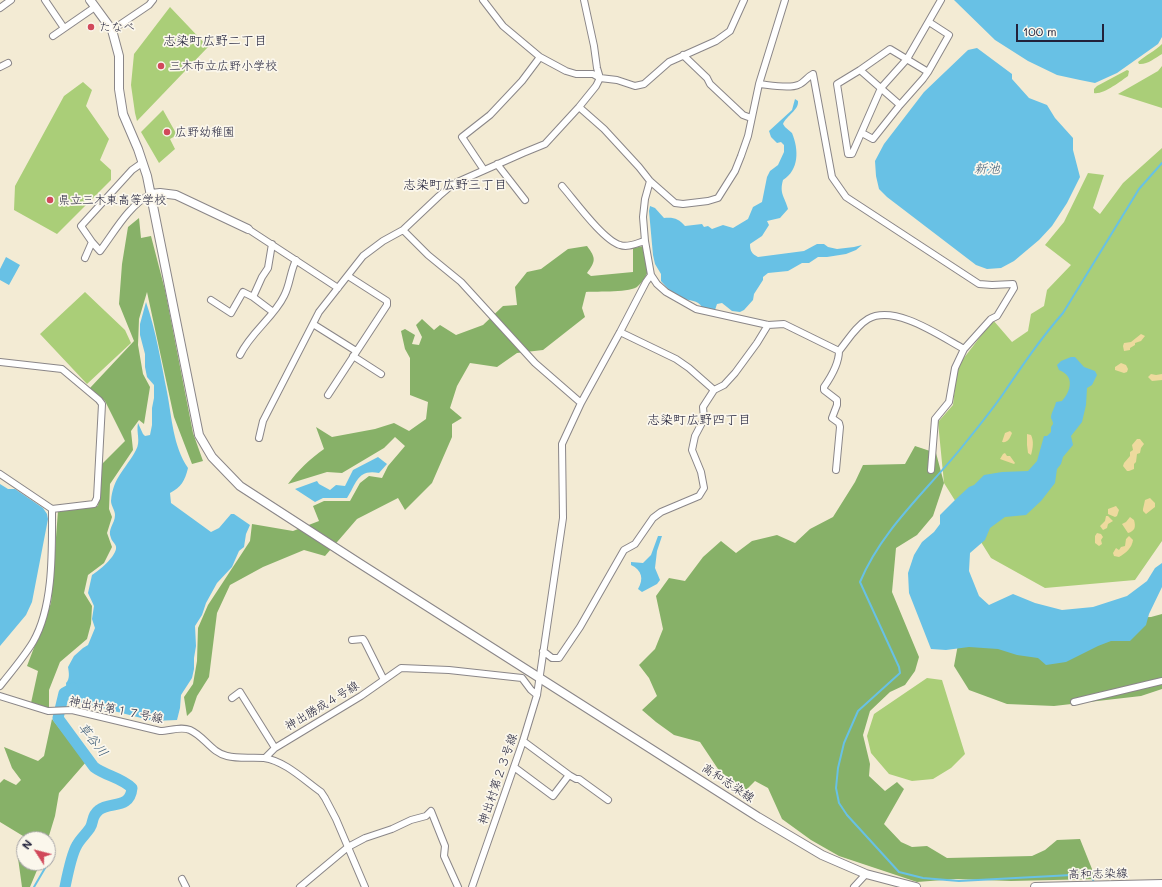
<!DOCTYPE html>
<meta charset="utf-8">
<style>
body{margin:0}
#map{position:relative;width:1162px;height:887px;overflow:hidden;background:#f3ebd4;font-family:Mali,sans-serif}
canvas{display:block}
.north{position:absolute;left:16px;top:831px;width:40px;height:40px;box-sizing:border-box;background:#fbf7ec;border:1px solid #a4a2a5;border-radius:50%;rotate:306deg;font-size:11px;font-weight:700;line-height:16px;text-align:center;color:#22223b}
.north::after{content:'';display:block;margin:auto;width:14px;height:18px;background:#d1495b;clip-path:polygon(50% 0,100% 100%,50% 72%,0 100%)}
.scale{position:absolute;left:1016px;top:24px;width:88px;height:18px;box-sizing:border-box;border:2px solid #22223b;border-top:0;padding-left:5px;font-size:12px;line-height:14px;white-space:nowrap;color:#22223b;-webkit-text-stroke:3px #fbf7ec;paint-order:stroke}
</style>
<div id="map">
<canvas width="1162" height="887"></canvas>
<div class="north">N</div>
<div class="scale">100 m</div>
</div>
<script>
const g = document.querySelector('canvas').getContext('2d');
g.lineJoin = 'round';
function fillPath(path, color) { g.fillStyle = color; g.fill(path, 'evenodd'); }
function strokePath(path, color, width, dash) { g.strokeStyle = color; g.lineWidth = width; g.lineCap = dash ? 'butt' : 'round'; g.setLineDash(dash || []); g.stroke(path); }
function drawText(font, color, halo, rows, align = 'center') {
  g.font = font + ' Mali,"Klee One",sans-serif'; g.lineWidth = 3.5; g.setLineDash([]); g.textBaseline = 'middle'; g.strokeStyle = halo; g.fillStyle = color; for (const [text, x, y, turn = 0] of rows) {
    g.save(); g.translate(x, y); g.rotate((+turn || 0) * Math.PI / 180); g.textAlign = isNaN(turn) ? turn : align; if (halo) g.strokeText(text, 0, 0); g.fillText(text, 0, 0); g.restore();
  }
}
const green = new Path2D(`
 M170,7L208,47L137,121L135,113L131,85L134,54Z
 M1162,44V54C1155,58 1147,65 1139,64L1138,62C1146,55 1155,51 1162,44Z
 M1162,66V108L1118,94L1158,71Z
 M1127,70L1129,71L1128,76C1121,81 1103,95 1094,93V89L1097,86Z
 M83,82L92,90L86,106L109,139L100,160L111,170V180L57,234L14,210L15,186L64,96Z
 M163,110L177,135L170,139L175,149L159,163L141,132Z
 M1162,148V541L1135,580L1045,588L991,558L944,483L938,422L953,405L957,367L993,320L1012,342L1028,331L1031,314L1044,306L1047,290L1071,265L1045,245L1064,222L1088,173L1104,175L1093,208L1100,214L1123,183Z
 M85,292L125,330L131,343L87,384L40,334Z
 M927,678L942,680L965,754L951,768L933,779L912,781L889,774L871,753L867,736L874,714Z`);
const forest = new Path2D(`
 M139,218L141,238L151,236L165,290L193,433L203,461L192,464L174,417L147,292L139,319L138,345L143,374L150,387L144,424L139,420L131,431L133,450L110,484L109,509L112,517L107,533L112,547L104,563L88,575L84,593L92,606L91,624L87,639L60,662L49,690V708L31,703L38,671L27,666L51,603L58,511L98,506L102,464L125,441L105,401L90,388L134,341L119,304L122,264L128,227Z
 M587,246C596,258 596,261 587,273L591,276L633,272V248L644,246L649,270C646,275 643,282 638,286C632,293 597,291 586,292L582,308L585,317L543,350L517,353L497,367L470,363L457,386L450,408L462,418L452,424V437L432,483L405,510L398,498L357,519L325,556L304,550L263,567L230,585L217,613L209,677L197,696L192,711L187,716L184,697L193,684L197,661L198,628L208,605L250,541L252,524L293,531L319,521L313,506L324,501H350L360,483L369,476L382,478L388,466L405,446L395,437L384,448L342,473L327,472L288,484C298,470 310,459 324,449L316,427L332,437L375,429L394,423L409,431L426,419L428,402L410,395V358L405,349L401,331L405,329L415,335L412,344L419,345L422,337L416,325L422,319L434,330L440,325L456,335L483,325L503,306L517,305L515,287L527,272L541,269L568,249Z
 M915,446L936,453L944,483L933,516L917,535L896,548L892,592L919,657L915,671L905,685L890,692L870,711L863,735L870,764L869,776L885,791L897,782L904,789L884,824L901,842L912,847L927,846L947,858L1032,856L1045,850L1057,840L1080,839L1096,879L1011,881L956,879L917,882L839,856L811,840L782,819L768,788L755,781L744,792L718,769L700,742L674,735L656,722L642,710L657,696L649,678L639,665L655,649L663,629L656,596L669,578L685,581L703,557L721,541L736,553L752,541L777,535L795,543L810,529L833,517L855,482L863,465L905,464Z
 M1162,614V689L1141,696L1054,706L1007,704L969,690L954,666L959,639L1126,618L1151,617Z
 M52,719L86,762L59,793L55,816L48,839H28L0,822V783L4,779L16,785L21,780L12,768L4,747L38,761L44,756Z
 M24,848V863H40L30,887H22L18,858Z`);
const sand = new Path2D(`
 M1141,334L1145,336L1141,341L1135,343V345L1130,348V350L1124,351L1123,346L1124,343L1131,342Z
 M1121,363L1126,365L1128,369L1127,372L1124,373L1115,370V367Z
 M1151,374L1156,375L1162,374V380L1152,381L1148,377Z
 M1010,431L1012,433C1010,438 1008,443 1002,442L1005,433Z
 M1027,434L1031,435C1034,441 1033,448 1031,455L1028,453L1027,445Z
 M1137,439H1140L1144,444L1141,448L1140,453L1137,454L1136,462L1134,464V469L1129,471H1127L1123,466L1124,463L1130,456V452L1133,450L1132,445Z
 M1005,453L1007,456H1010L1015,463L1014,464L1000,459L1003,454Z
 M1150,498L1155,503V507L1146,514L1143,511V509L1145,500Z
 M1116,506L1119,510L1117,516L1115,517L1108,514V509Z
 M1106,516H1108L1113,521L1108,524L1107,528L1103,530L1100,526L1105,521Z
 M1130,517L1134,520C1136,527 1135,531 1128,533L1122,524L1126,522Z
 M1097,533L1101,534L1103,537L1101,540L1102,544L1099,546L1095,543V536Z
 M1129,536L1133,540C1132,548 1126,553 1119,557L1114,556L1113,553L1116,548L1119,550L1121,547L1125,546L1126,539Z`);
const water = new Path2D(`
 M954,0H1162V37L1158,44L1117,73L1095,83L1080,80L1057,75L1028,61L995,40Z
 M977,48L1012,74V79L1029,98L1047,105L1055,118L1073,138V150L1080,177L1067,203L1052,226L1039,240L1014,261L1001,268L987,269L976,265L887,197L879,189L876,176L875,161L884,144L924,92L968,50Z
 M795,99L798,101C799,110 787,115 783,124L785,127L792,133C799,150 799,170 783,180C779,194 785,197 788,209L780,218L767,221L769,225L762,236L750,244C750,251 752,254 758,257L804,251L817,244H824L828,247L837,249L854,247L862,245L856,250L846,254L827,257H818L809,263H802L788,271L768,273L763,277V280L754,294L753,300L744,310L740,312L732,311L722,303L717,304L715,310L702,307C698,300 689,301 682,298C674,295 666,287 661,281V274L655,264L653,255L649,211L650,206L655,208L664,218C674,217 679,219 685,226L702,224L704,227L708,226L712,229L723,225L733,228L748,219L753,207L762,202L767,177L770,171L778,165L784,152V145L781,142L777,143L771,137L769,131L792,110Z
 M6,257L20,265L9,285L0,280V269Z
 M146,302C156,331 161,362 167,392C172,418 173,446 188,468C185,481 181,487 170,493L171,503L211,532L219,528L231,514H234L250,525L246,534L244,547L239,551L232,567L217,583L206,603L202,615L195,626L196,646L194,658V669L192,678L181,695L180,708L177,720L153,721L67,699L66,683C70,679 69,673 68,667L74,656L83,648L88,645L95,628L92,619L94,606L88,593L92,575C100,570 114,558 116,549C117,544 112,542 111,538C107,529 115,524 115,515C115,510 111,506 111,501C113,477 126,469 136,450C141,441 136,433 138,423L143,434L145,436L150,435L152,425V408L154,398V385L147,377L145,367V354L140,335V324Z
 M1071,357H1075L1084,367L1095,371L1097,375L1092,385L1087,388L1086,405L1082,422L1071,436L1073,445L1063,457L1061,464L1057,469L1055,483L1041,501L1026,515L1005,517L990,528L985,540L970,553L969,571L979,596L989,605L1013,594L1035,603L1062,610L1093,607L1127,596L1147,581L1155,568L1162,563V587L1149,614L1146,625L1130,641H1111L1098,646L1066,662L1046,665L1038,658L1017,655L998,649L969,647L946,650L931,649L909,593L908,573L914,555L922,542L934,532L940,524V515L956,499L969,487L974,485L984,475L1002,472L1028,471L1037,461L1044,436H1047L1051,432V427L1053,424C1053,422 1052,420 1051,418C1051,413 1055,407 1056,402L1062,401C1071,391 1075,376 1059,370L1057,365L1061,361Z
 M378,457L387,464L379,473C357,469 357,483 347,498H323L315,502L295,489L317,481L319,484L330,490L336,485L345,486L353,470Z
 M0,484L8,489H15L43,508L47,514L48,519L32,602L26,615L0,646Z
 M658,536H662L657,551L655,568L660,580L657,584L642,592L638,589C644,579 642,570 631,565V562L643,563L651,555Z`);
const stream = new Path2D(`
 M1094,883L1091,874L959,881L923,878L899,872L847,815L839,803L836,788L838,768L844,743L858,711L900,673L899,667L860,582C883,527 930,488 966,442C979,426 992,410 1003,394C1022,366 1041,338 1063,313L1139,189L1162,163
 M34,887L48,863`);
const river = new Path2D(`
 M65,887C67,877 72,853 77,845C80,839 86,834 90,828C94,822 91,816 99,810C110,801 130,810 132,788C120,777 106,776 94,767L58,718L64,693L73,688`);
const minor = new Path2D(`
 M45,0L64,28
 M483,0L503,26L540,57L566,71L576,74H593L600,78L617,80L635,86L644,84L669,62L716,41L730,31L744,0
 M0,8L11,0
 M112,30L149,5L153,0
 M53,36L95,7
 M683,55L707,78L710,84L743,115L751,118
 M0,67L8,63
 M860,70L890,49L928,72L923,79L900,105L873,139L862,133
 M928,72L949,35L929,22
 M900,105L860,70L837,84L848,154H852L881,88L907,59L941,0
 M579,107L604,129L639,167L650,181L675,203L683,204L708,201L718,198L735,171L741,156L748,136L759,84L785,0
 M497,164L525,200
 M484,170L462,137L490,115L522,81L540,57
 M650,181L645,199L643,217L645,241L651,275L657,284L666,292L696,309L768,325L784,324L839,351C848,340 856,326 868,319C895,304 940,336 964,349L991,319L997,316L1014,288L1013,284L992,285L979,284L846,197L832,177L813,74C807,77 804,83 798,85C789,89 769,85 759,84
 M562,186C575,201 603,240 620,245C628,248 637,243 645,241
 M248,229L338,288
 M403,230L428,255L461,282L535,363L581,403
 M92,242L100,251C115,231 129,205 151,194
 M85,258L92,242L81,226L132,170L142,163
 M253,297L262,277L268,268L272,244
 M211,300L231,313L243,292L253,297L273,312
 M313,324L356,351
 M620,332L676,359L689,368L714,390
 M240,355C251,332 274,317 284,296C290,285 290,272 296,260
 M353,356L381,374
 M0,362L62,369L99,400L102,404L97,498L94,504L52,509L0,474
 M328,395L387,305V301L348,276
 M259,438L263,421L319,312L363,256L383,241L403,230L439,196L453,184L523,153L545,144L579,107L596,86L600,78L597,68L594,46L584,0
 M836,470L840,427L839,423L832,418L837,405V400L824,390V387C831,377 839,364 839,351
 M931,470L935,419L949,402L955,368L964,349
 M352,640L363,639L365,642L384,680
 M543,651L552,658H559L580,627L624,550L635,544L653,518L661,512L699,496L704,488L701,472L692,450L695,436L704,419L703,407L714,390L724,385L735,373L757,343L768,325
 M0,686C11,672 24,657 33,642C54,606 52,549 52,509
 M0,696L48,711L72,710L160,731C170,731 181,726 190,730C204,736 212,753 227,756C239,759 252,757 264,758C285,761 304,780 321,792L325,798L336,819L365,887
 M232,698L240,692L275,748
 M1074,702L1162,681
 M523,741L569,775L576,779H579L608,800
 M265,758L275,748L361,696L401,668L449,670L522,678L531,690L537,695
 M514,767L553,796L569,775
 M182,879L186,887
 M300,887L348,847L365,838L392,829L411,820L426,816L431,811L445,846L444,856L458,887
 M472,887L523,741L537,695L563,518L562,444L581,403L620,332L646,282L651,275
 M854,887L866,874`);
const tertiary = new Path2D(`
 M90,0L112,30L119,56V89L123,114L138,149L147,176L199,435L212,457L240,486L359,563L758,817L822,855L866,874L916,887
 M151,194L160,193L176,195L248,229
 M1035,887L1162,884`);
const markers = [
 [91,27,4,"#d1495b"],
 [161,66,4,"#d1495b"],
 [167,132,4,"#d1495b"],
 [50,200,4,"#d1495b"]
];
const poiNames = [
 ["たなべ",99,27],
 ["三木市立広野小学校",169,66],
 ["広野幼稚園",175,132],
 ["県立三木東高等学校",58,200]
];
const streetNames = [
 ["神出勝成４号線",322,706,-31],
 ["神出村第１７号線",116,710,11],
 ["神出村第２３号線",498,779,-71],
 ["高和志染線",728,783,33],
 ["高和志染線",1098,874,-1]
];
const neighbourhoodNames = [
 ["志染町広野二丁目",215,41],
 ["志染町広野三丁目",455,185],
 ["志染町広野四丁目",699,420]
];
const waterNames = [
 ["新池",987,169],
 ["草谷川",93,740,52]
];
fillPath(green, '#aace78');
fillPath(forest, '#87b168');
fillPath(sand, '#eeda9e');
fillPath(water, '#68c1e5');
strokePath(stream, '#68c1e5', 2);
strokePath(river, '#68c1e5', 11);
strokePath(minor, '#8a8688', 8);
strokePath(tertiary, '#8a8688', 10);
strokePath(minor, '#fff', 6);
strokePath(tertiary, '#fff', 8);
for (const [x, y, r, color] of markers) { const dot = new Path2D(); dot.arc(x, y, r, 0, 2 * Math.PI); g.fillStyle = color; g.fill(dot); strokePath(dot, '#fbf7ec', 1.5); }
drawText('12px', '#22223b', '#fbf7ec', poiNames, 'left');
drawText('12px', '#22223b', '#fbf7ec', streetNames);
drawText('13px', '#22223b', '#fbf7ec', neighbourhoodNames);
drawText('italic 13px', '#3a5a76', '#fbf7ec', waterNames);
</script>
